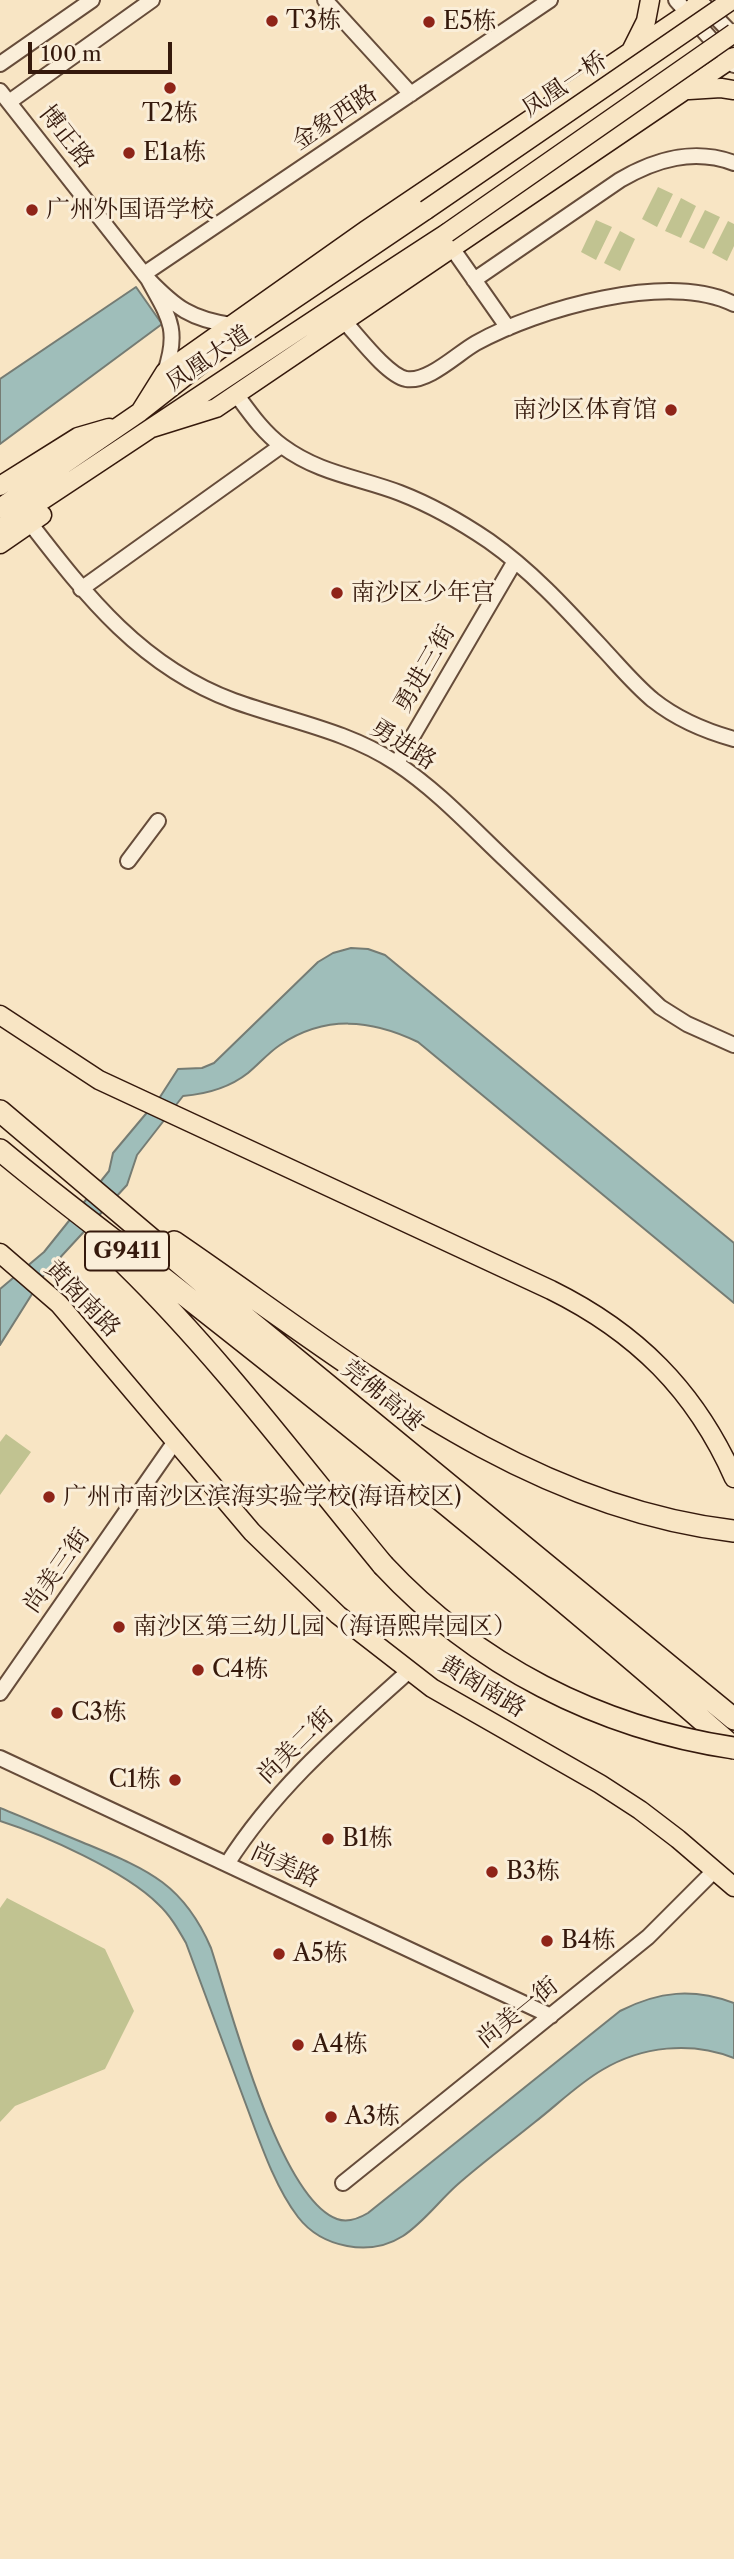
<!DOCTYPE html>
<meta charset="utf-8">
<style>
body{margin:0}
#map{position:relative;width:734px;height:2559px;overflow:hidden;background:#f8e5c4;font-family:"Libre Caslon Text",serif}
canvas{display:block}
.scale{position:absolute;left:28px;top:42px;width:144px;height:32px;box-sizing:border-box;border:4px solid #35190c;border-top:0;padding-left:9px;font-size:21px;line-height:24px;white-space:nowrap;color:#35190c;-webkit-text-stroke:5px #faeed9;paint-order:stroke}
</style>
<div id="map">
<canvas width="734" height="2559"></canvas>
<div class="scale">100 m</div>
</div>
<script>
const g = document.querySelector('canvas').getContext('2d');
g.lineJoin = 'round';
function fillPath(path, color) { g.fillStyle = color; g.fill(path, 'evenodd'); }
function strokePath(path, color, width, dash) { g.strokeStyle = color; g.lineWidth = width; g.lineCap = dash ? 'butt' : 'round'; g.setLineDash(dash || []); g.stroke(path); }
function drawText(font, color, halo, rows, align = 'center') {
  g.font = font + ' "Libre Caslon Text","Noto Serif SC",serif'; g.lineWidth = 6; g.setLineDash([]); g.textBaseline = 'middle'; g.strokeStyle = halo; g.fillStyle = color; for (const [text, x, y, turn = 0] of rows) {
    g.save(); g.translate(x, y); g.rotate((+turn || 0) * Math.PI / 180); g.textAlign = isNaN(turn) ? turn : align; if (halo) g.strokeText(text, 0, 0); g.fillText(text, 0, 0); g.restore();
  }
}
const green = new Path2D(`
 M658,187L673,194L657,227L642,219Z
 M681,198L696,206L681,238L665,231Z
 M705,210L720,217L704,249L689,242Z
 M596,220L612,227L596,260L581,252Z
 M728,221L734,224V246L727,261L712,253Z
 M620,231L635,239L620,271L604,263Z
 M6,1434L31,1452L0,1495V1442Z
 M7,1898L105,1949L134,2011L105,2069L15,2106L0,2122V1908Z`);
const water = new Path2D(`
 M136,287L162,324L0,444V379Z
 M351,948L368,949L385,955L734,1243V1303L418,1042C371,1019 325,1015 280,1045C268,1053 259,1064 248,1073C229,1088 207,1094 183,1096L137,1155L127,1185L44,1275L0,1345V1289L44,1252L109,1171L113,1153L160,1097L178,1069L202,1068L214,1063L318,962L333,953Z
 M0,1808C30,1820 59,1833 89,1845C149,1870 184,1885 211,1948C230,2006 279,2198 337,2219C348,2223 358,2219 368,2213L620,2011C659,1991 693,1988 734,2003V2058C691,2041 642,2046 602,2070C578,2084 557,2105 535,2122C509,2143 482,2163 457,2185C439,2201 424,2222 403,2236C370,2257 322,2248 298,2217C274,2186 259,2139 245,2102C225,2049 206,1996 186,1943C178,1929 170,1915 158,1904C125,1871 44,1835 0,1821Z`);
const minor = new Path2D(`
 M325,0L411,94
 M676,0L734,65
 M705,6L734,36
 M0,64L92,0
 M0,91L148,279
 M9,102L152,0
 M452,248L508,328
 M144,274L550,0
 M474,280L620,180C656,159 694,148 734,163
 M344,321C358,336 387,375 406,379C428,383 458,353 476,343C537,309 669,271 734,304
 M165,372C180,328 168,316 148,279C176,308 191,319 231,325
 M236,394C250,413 263,432 282,446C320,474 358,477 400,493C431,505 461,522 489,541C533,572 568,611 605,651C620,667 635,685 653,700C677,719 705,731 734,739
 M30,523C87,597 142,667 234,701C289,721 346,730 396,763C437,790 471,827 507,861C558,909 609,958 660,1007L687,1024L734,1045
 M81,589L281,446
 M397,763L515,561
 M128,861L158,821
 M0,1693L176,1440
 M0,1758L551,2016
 M227,1864C276,1787 341,1732 409,1671
 M343,2183L648,1937L715,1870`);
const major = new Path2D(`
 M632,49L646,21L650,0
 M689,90L721,88L734,90
 M140,412L165,372L366,230L688,13L700,1
 M152,428L216,408L734,57
 M0,486L78,437L109,428
 M0,508L140,412L219,350L426,210
 M0,528C149,430 297,330 447,233
 M0,544L42,515
 M0,1015L99,1080L551,1290C636,1332 695,1390 734,1478
 M0,1253L59,1304L252,1532L338,1615L432,1688L600,1784L640,1810L678,1839L734,1887`);
const highway = new Path2D(`
 M0,1111L202,1282L734,1719
 M0,1150C61,1201 125,1248 187,1297C373,1443 557,1592 734,1748
 M174,1242C347,1360 518,1506 734,1531
 M125,1264C219,1356 299,1463 383,1565`);
const majorBridge = new Path2D(`
 M426,210L732,0
 M447,233L734,33`);
const highwayBridge = new Path2D(`
 M383,1565C476,1665 599,1728 734,1748`);
const markers = [
 [272,21,7,"#8f2418"],
 [429,22,7,"#8f2418"],
 [170,88,7,"#8f2418"],
 [129,153,7,"#8f2418"],
 [32,210,7,"#8f2418"],
 [671,410,7,"#8f2418"],
 [337,593,7,"#8f2418"],
 [49,1497,7,"#8f2418"],
 [119,1627,7,"#8f2418"],
 [198,1670,7,"#8f2418"],
 [57,1713,7,"#8f2418"],
 [175,1780,7,"#8f2418"],
 [328,1839,7,"#8f2418"],
 [492,1872,7,"#8f2418"],
 [547,1941,7,"#8f2418"],
 [279,1954,7,"#8f2418"],
 [298,2045,7,"#8f2418"],
 [331,2117,7,"#8f2418"]
];
const shields = [
 [127,1251,84]
];
const shieldNames = [
 ["G9411",127,1251]
];
const poiNames = [
 ["T3栋",286,21],
 ["E5栋",443,22],
 ["T2栋",170,114,"center"],
 ["E1a栋",143,153],
 ["广州外国语学校",46,210],
 ["南沙区体育馆",657,410,"right"],
 ["南沙区少年宫",351,593],
 ["广州市南沙区滨海实验学校(海语校区)",63,1497],
 ["南沙区第三幼儿园（海语熙岸园区）",133,1627],
 ["C4栋",212,1670],
 ["C3栋",71,1713],
 ["C1栋",161,1780,"right"],
 ["B1栋",342,1839],
 ["B3栋",506,1872],
 ["B4栋",561,1941],
 ["A5栋",293,1954],
 ["A4栋",312,2045],
 ["A3栋",345,2117]
];
const streetNames = [
 ["凤凰一桥",565,85,-34],
 ["金象西路",335,118,-34],
 ["博正路",66,137,52],
 ["凤凰大道",209,359,-34],
 ["勇进三街",425,669,-60],
 ["勇进路",403,745,32],
 ["黄阁南路",82,1299,46],
 ["莞佛高速",382,1396,39],
 ["尚美三街",57,1571,-55],
 ["黄阁南路",482,1687,31],
 ["尚美二街",296,1746,-45],
 ["尚美路",285,1866,25],
 ["尚美一街",518,2013,-39]
];
fillPath(green, '#c1c391');
fillPath(water, '#9fbeba');
strokePath(water, '#757c74', 2);
strokePath(minor, '#664c3a', 18);
strokePath(major, '#35190c', 21);
strokePath(highway, '#35190c', 24);
strokePath(minor, '#faeed9', 14);
strokePath(major, '#f8e5c4', 18);
strokePath(highway, '#f8e5c4', 21);
strokePath(majorBridge, '#35190c', 21, []);
strokePath(highwayBridge, '#35190c', 24, []);
strokePath(majorBridge, '#f8e5c4', 18);
strokePath(highwayBridge, '#f8e5c4', 21);
for (const [x, y, r, color] of markers) { const dot = new Path2D(); dot.arc(x, y, r, 0, 2 * Math.PI); g.fillStyle = color; g.fill(dot); strokePath(dot, '#faeed9', 2.5); }
for (const [x, y, w] of shields) { const box = new Path2D(); box.roundRect(x - w / 2, y - 19.5, w, 39, 5); g.fillStyle = '#faeed9'; g.fill(box); strokePath(box, '#35190c', 2); }
drawText('bold 23px', '#35190c', null, shieldNames);
drawText('24px', '#35190c', '#faeed9', poiNames, 'left');
drawText('24px', '#35190c', '#faeed9', streetNames);
</script>
